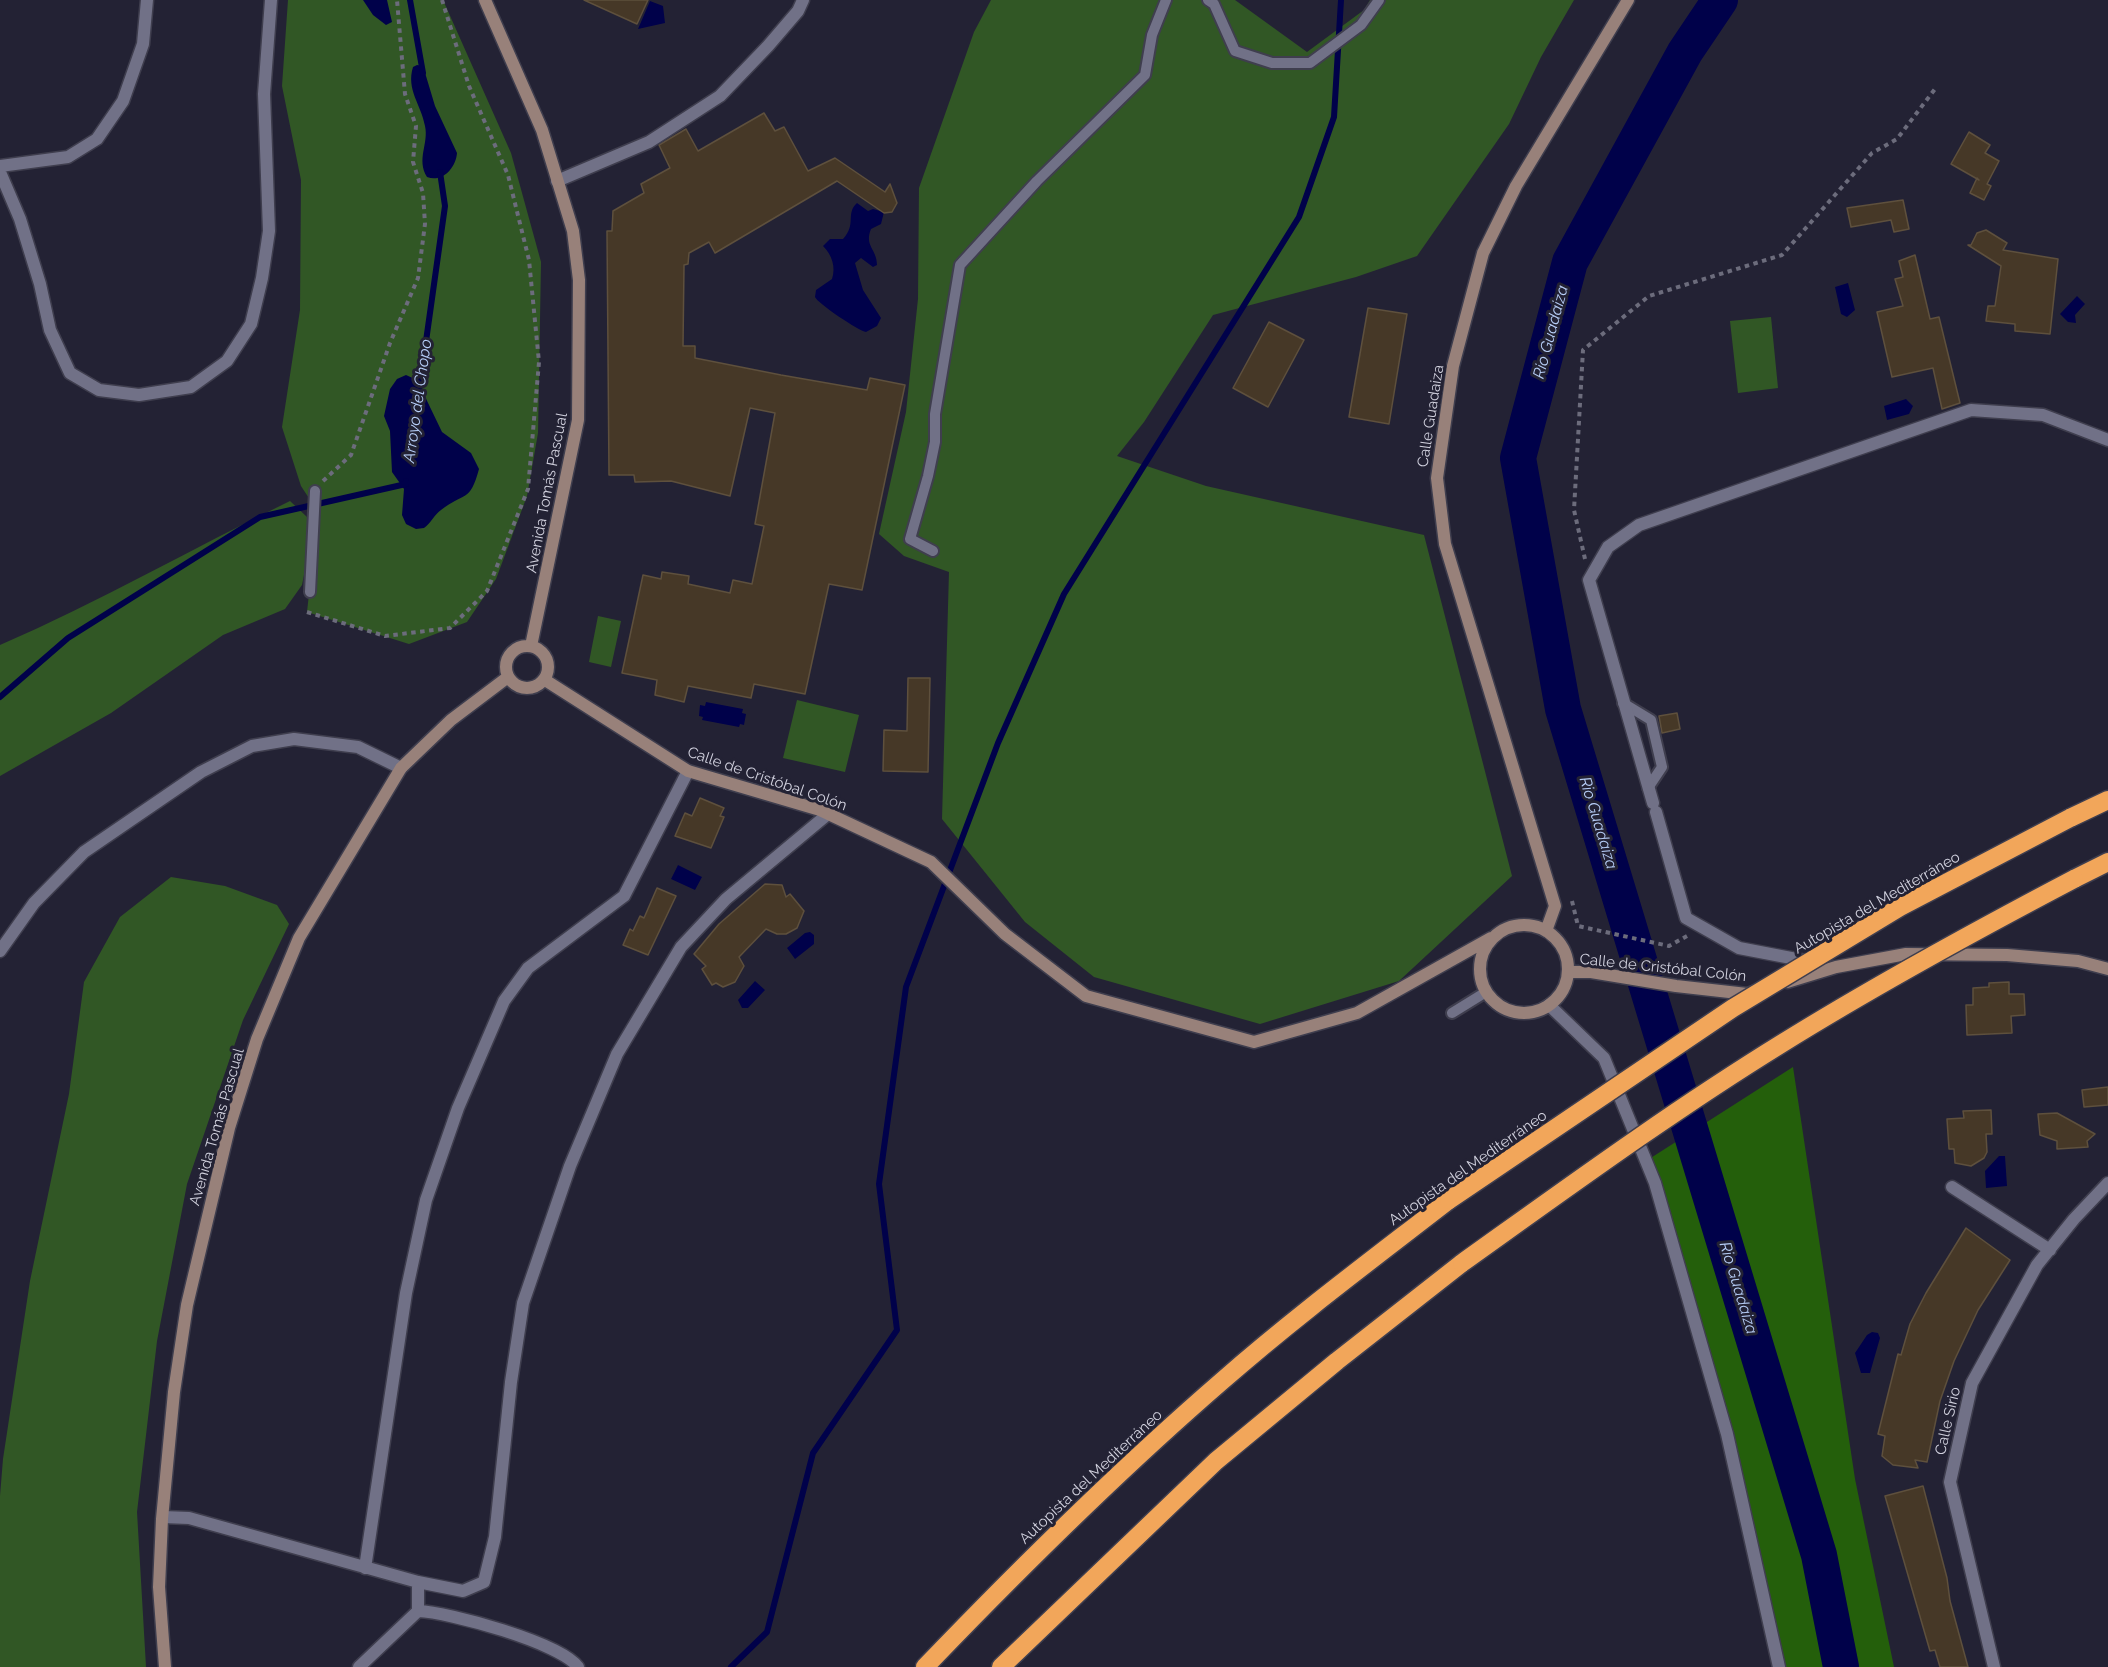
<!DOCTYPE html>
<meta charset="utf-8">
<style>
body{margin:0}
canvas{display:block;background:#232234}
</style>
<canvas width="2108" height="1667"></canvas>
<script>
const g = document.querySelector('canvas').getContext('2d');
g.lineJoin = 'round';
function fillPath(path, color) { g.fillStyle = color; g.fill(path, 'evenodd'); }
function strokePath(path, color, width, dash) { g.strokeStyle = color; g.lineWidth = width; g.lineCap = dash ? 'butt' : 'round'; g.setLineDash(dash || []); g.stroke(path); }
function drawText(font, color, halo, rows, align = 'center') {
  g.font = font + ' Raleway,sans-serif'; g.lineWidth = 6; g.setLineDash([]); g.textBaseline = 'middle'; g.strokeStyle = halo; g.fillStyle = color; for (const [text, x, y, turn = 0] of rows) {
    g.save(); g.translate(x, y); g.rotate((+turn || 0) * Math.PI / 180); g.textAlign = isNaN(turn) ? turn : align; if (halo) g.strokeText(text, 0, 0); g.fillText(text, 0, 0); g.restore();
  }
}
const green = new Path2D(`
 M288,0H443L511,153L541,262L538,433L527,496L496,579L467,622L409,644L307,612L318,512L301,486L282,427L300,310L301,180L282,86Z
 M991,0H1235L1307,52L1364,10L1370,0H1574L1541,57L1509,124L1417,256L1356,277L1213,315L1144,422L1117,456L1206,486L1424,535L1512,876L1399,981L1260,1024L1094,977L1025,922L942,819L949,572L904,556L879,534L906,412L918,299L919,188L974,32Z
 M1771,317L1778,388L1738,393L1730,321Z
 M290,501L307,517L311,540L302,585L285,609L223,635L111,713L0,776V645C99,602 193,548 290,501Z
 M598,616L621,621L611,667L589,662Z
 M797,700L859,715L845,772L783,758Z
 M171,877L225,886L277,905L289,924L243,1020L187,1184L157,1341L137,1512L146,1667H0V1496L3,1459L30,1281L69,1094L84,982L120,917Z`);
const forest = new Path2D(`
 M1793,1067L1855,1479L1894,1667H1779L1727,1434L1646,1161Z`);
const water = new Path2D(`
 M363,0H387L392,22L386,25L373,15Z
 M650,1L663,6L665,23L638,29Z
 M417,65L423,66L435,106L457,153C456,168 442,183 427,177C416,159 429,144 425,126C421,104 406,90 413,67Z
 M857,203L868,211L873,209L884,212L881,224L871,229C864,246 877,249 877,265L873,267L861,258L855,263L863,290L881,318L877,326L866,332C859,331 817,303 815,297L816,290L832,279C836,267 832,255 823,246L830,239H843C857,224 845,214 857,203Z
 M1848,283L1855,310L1847,317L1841,314L1835,287Z
 M2077,296L2085,304L2075,315L2076,323L2068,322L2060,314Z
 M406,375L417,380L442,432L471,453L479,469C470,503 464,492 441,510C434,515 431,523 424,528L416,529L406,524L402,515L404,489L392,472L390,431L384,416L390,389L397,379Z
 M1906,399L1913,406L1909,414L1887,420L1884,406Z
 M706,702L743,709L742,713L746,714L744,725L740,724L739,727L702,720L703,717L699,716L700,705L705,706Z
 M678,865L702,877L695,890L671,879Z
 M810,932L814,935V944L795,959L787,948L805,933Z
 M755,981L765,990L748,1008H742L738,1000Z
 M1999,1156H2005L2007,1186L1986,1188L1985,1171Z
 M1872,1332L1878,1333L1880,1338L1870,1373H1861L1855,1353L1867,1335Z`);
const stream = new Path2D(`
 M410,0L423,73
 M419,391L445,206L440,172
 M0,697L68,638L260,517L406,484V481
 M731,1667L767,1632L813,1453L897,1330L879,1184L906,987L998,743L1064,594L1299,217L1334,117L1341,0`);
const river = new Path2D(`
 M1720,0L1685,52L1570,262L1518,458L1563,709L1819,1555L1841,1667`);
const building = new Path2D(`
 M584,0H648L637,24Z
 M764,113L775,131L784,127L808,171L835,158L885,192L890,184L897,203L892,212L884,213L837,181L715,253L709,242L689,253L688,264L684,265L683,346H695V358L781,375L867,390L870,378L905,385L862,590L829,584L805,694L754,684L751,698L688,686L684,702L655,695L657,680L622,673L643,575L661,579L662,572L689,576L688,584L730,593L733,580L752,584L764,526L755,524L775,413L750,408L730,496L671,481L635,482L634,475H609L607,231H612L613,211L644,193L641,184L670,168L659,145L686,129L698,151Z
 M1969,132L1990,145L1985,153L1999,161L1987,184L1991,186L1984,200L1970,193L1977,178L1979,180L1951,164Z
 M1903,200L1909,229L1894,232L1891,220L1851,227L1847,208Z
 M1986,230L2007,243L2003,250L2058,259L2050,334L2015,331V324L1986,321L1988,306H1995L2001,266L1968,245H1971L1977,233Z
 M1915,255L1930,319L1939,317L1960,403L1942,409L1933,368L1892,377L1877,312L1903,306L1895,279L1903,277L1899,261Z
 M1368,308L1407,314L1389,424L1349,417Z
 M1269,322L1304,340L1268,407L1233,388Z
 M908,678H930L928,772L883,771L884,730L907,731Z
 M1677,713L1680,729L1662,733L1659,716Z
 M700,798L724,808L720,816L724,817L711,848L675,836L685,813L692,816Z
 M765,884L782,885L786,897L790,894L804,911L797,928L786,934H777L766,929L739,957L744,966L735,982L723,987L716,983L712,985L702,969L706,966L694,954L719,924Z
 M657,888L676,896L648,955L623,945L630,929L633,931L640,916L644,918Z
 M2009,982V994H2024L2025,1015L2011,1016L2012,1033L1967,1035L1966,1005H1973V988L1989,987V983Z
 M2108,1087V1105L2084,1107L2082,1090Z
 M1991,1110L1992,1134H1986L1987,1152L1984,1158L1971,1166L1955,1163L1954,1149H1949L1947,1119L1964,1118L1963,1111Z
 M2057,1113L2095,1134L2087,1141L2088,1147L2057,1149V1141L2040,1135L2038,1114Z
 M1966,1228L2010,1260L1978,1310L1954,1361L1940,1401L1927,1462L1915,1460L1918,1468L1893,1465L1882,1456L1885,1436L1878,1434L1898,1354L1901,1355L1910,1324L1926,1293Z
 M1923,1486L1947,1578L1950,1601L1968,1667H1940L1935,1650L1930,1651L1885,1496Z`);
const path = new Path2D(`
 M323,481L351,455L390,343L418,278L425,224L423,193L413,162L416,126L405,94L397,0
 M1585,559L1574,510L1583,350L1649,296L1782,255L1872,153L1897,139L1935,89
 M307,612L385,636L450,628L487,591L528,489L539,362L529,260L508,175L469,86L442,0
 M1572,901L1578,926L1669,946L1687,936`);
const lane = new Path2D(`
 M1208,0L1214,4L1235,51L1272,63H1310L1361,25L1379,0
 M933,551L910,539L928,476L935,442V414L960,265L1037,181L1145,75L1152,35L1166,0
 M310,592L315,491
 M1623,703L1651,720L1662,767L1648,788
 M1452,1013L1486,992`);
const street = new Path2D(`
 M0,166L68,157L97,139L123,101L143,44L147,0
 M0,172L20,219L40,284L50,330L70,373L99,390L139,395L191,387L227,361L251,324L262,278L269,231L264,94L271,0
 M557,181L649,142L720,96L768,46L798,11L803,0
 M1653,803L1589,580L1608,547L1639,525L1971,410L2043,415L2108,440
 M1656,812L1686,918L1739,948L1812,962
 M0,951L34,903L84,852L201,772L252,746L294,739L358,747L401,768
 M1549,1005L1604,1058L1655,1183L1727,1434L1779,1667
 M1952,1187L2050,1250
 M163,1517L189,1518L418,1582L463,1591L484,1582L495,1537L511,1382L523,1303L570,1166L617,1054L681,947L726,899L828,814
 M365,1568L406,1293L426,1200L458,1108L504,1001L528,968L624,896L688,771
 M418,1611V1582
 M359,1667L418,1611C449,1612 561,1643 578,1667
 M1994,1667L1950,1482L1972,1383L2037,1265L2074,1219L2108,1183`);
const secondary = new Path2D(`
 M485,0L542,130L573,231L579,280L578,420L531,646
 M506 667a21 21 0 1 1 42 0a21 21 0 1 1-42 0Z
 M545,680L688,771L820,810L931,862L1005,934L1086,996L1254,1042L1357,1013L1491,938
 M1480 969a44 44 0 1 1 88 0a44 44 0 1 1-88 0Z
 M1546,931L1555,906L1445,544L1437,478L1453,366L1483,253L1516,186L1628,0
 M1568,972H1591L1676,986L1747,994L1756,991
 M1787,982L1836,967L1906,954L2007,955L2078,961L2108,969
 M165,1667L159,1587L162,1519L174,1392L187,1305L229,1128L257,1039L299,938L401,768L451,720L508,677`);
const highway = new Path2D(`
 M2070,818L2108,800
 M2074,879L2108,862
 M925,1667C1020,1568 1118,1471 1222,1381C1295,1317 1373,1259 1449,1200
 M1001,1667L1216,1461L1337,1361L1462,1263`);
const highwayBridge = new Path2D(`
 M1449,1200L1733,1008L1900,907L2070,818
 M1462,1263C1567,1188 1671,1112 1781,1044C1876,985 1975,931 2074,879`);
const streetNames = [
 ["Calle Guadaiza",1431,416,-81],
 ["Avenida Tomás Pascual",547,493,-79],
 ["Calle de Cristóbal Colón",767,779,19],
 ["Autopista del Mediterráneo",1877,903,-30],
 ["Calle de Cristóbal Colón",1663,968,6],
 ["Avenida Tomás Pascual",217,1127,-74],
 ["Autopista del Mediterráneo",1468,1168,-35],
 ["Calle Sirio",1948,1421,-77],
 ["Autopista del Mediterráneo",1091,1477,-43]
];
const waterNames = [
 ["Rio Guadaiza",1551,332,-75],
 ["Arroyo del Chopo",418,401,-82],
 ["Rio Guadaiza",1598,823,73],
 ["Rio Guadaiza",1738,1288,73]
];
fillPath(green, '#315725');
fillPath(forest, '#245f0b');
fillPath(water, '#00014a');
strokePath(stream, '#00014a', 6);
strokePath(river, '#00014a', 36);
fillPath(building, '#463827');
strokePath(building, '#5e503d', 1.5);
strokePath(lane, '#3f3e4e', 14);
strokePath(street, '#3f3e4e', 15);
strokePath(secondary, '#3f3e4e', 15);
strokePath(highway, '#3f3e4e', 21);
strokePath(path, '#6c6c7c', 4, [4.5, 4.5]);
strokePath(lane, '#717187', 10);
strokePath(street, '#717187', 12);
strokePath(secondary, '#98817a', 12);
strokePath(highway, '#f2a65a', 18);
strokePath(highwayBridge, '#3f3e4e', 21, []);
strokePath(highwayBridge, '#f2a65a', 18);
drawText('15px', '#d1d1de', '#232234', streetNames);
drawText('italic 16px', '#b6cdf7', '#232234', waterNames);
</script>
